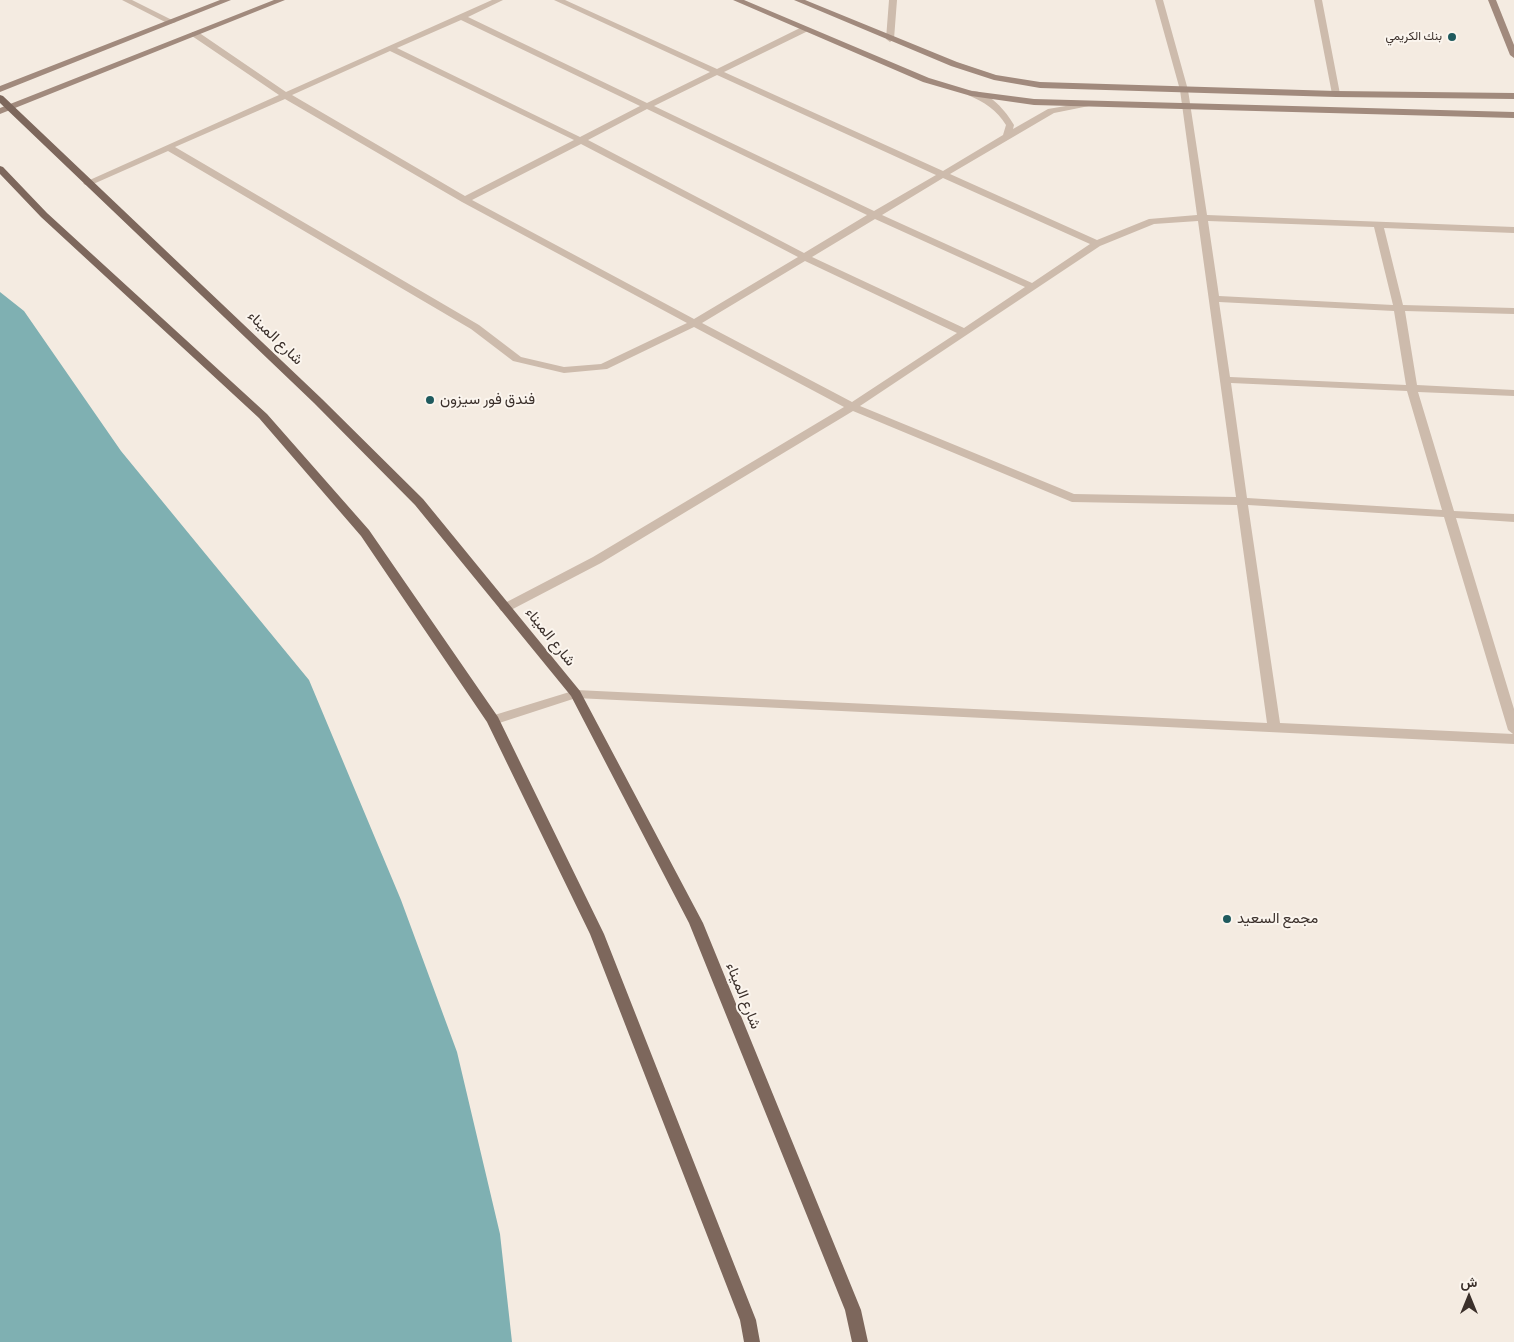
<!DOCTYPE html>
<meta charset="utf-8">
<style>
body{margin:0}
#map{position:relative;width:1514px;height:1342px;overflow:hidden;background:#f4ebe1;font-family:Manrope,Vazirmatn,sans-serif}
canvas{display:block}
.north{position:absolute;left:1444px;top:1272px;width:50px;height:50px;-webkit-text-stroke:4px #fbf5ee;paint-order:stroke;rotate:0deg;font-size:14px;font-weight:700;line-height:20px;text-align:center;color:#3b302b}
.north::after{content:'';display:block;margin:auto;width:18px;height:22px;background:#3b302b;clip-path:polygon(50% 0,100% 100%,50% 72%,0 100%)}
</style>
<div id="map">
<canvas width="1514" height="1342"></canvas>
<div class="north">ش</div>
</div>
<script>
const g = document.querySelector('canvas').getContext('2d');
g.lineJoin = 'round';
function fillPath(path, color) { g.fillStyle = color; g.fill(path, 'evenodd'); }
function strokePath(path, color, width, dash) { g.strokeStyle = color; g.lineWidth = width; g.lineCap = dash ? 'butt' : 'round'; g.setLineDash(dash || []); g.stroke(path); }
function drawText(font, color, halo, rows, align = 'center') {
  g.font = font + ' Manrope,Vazirmatn,sans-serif'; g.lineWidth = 4; g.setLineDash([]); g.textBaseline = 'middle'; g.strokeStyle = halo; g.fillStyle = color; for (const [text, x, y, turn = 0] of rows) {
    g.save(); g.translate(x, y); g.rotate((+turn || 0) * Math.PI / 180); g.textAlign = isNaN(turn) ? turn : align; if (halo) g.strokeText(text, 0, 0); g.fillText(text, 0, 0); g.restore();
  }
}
const water = new Path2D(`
 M0,292L24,311L121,451L309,680L401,900L457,1052L500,1234L512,1342H0Z`);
const street = new Path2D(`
 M122,0H132L176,22L169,24Z
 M492,0H503L468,17L647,103L710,72L554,0H565L717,69L802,27H808V31L724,72L943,171L1003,135L1006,125C997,110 984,102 968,95V91C987,88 1006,111 1014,125L1013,129L1048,109L1089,102V106L1054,113L950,174L1097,240L1149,219L1197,215L1180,90L1155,0H1163L1188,90L1207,215L1514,227V233L1384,228L1403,305L1514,308V314L1405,311L1417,385L1514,390V396L1418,392L1454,511L1514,514V522L1456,518L1514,709V744L576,698L493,725L488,723L487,720L488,717L576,690L1267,723L1237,505L1072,502L853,411L601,563L509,611H501L499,608L501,605L593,557L844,407L694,327L607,369L564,373L513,361L471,329L168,151L91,185H85L83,183L279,95L192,36V32H198L286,92ZM461,20L640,106L580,137L397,48ZM390,51L574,140L465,196L292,95ZM717,75L936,175L874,211L654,106ZM285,99L462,202L687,323L601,364L564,367L521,357L479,325L175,147ZM647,109L867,215L804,253L588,140ZM581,144L798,257L694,319L472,200ZM943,178L1090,244L1032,283L882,215ZM875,219L1025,287L964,328L812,257ZM1198,221L1236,497L1074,494L860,406L1100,246L1154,224ZM1208,221L1374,227L1393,305L1219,296ZM805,261L957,333L852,402L702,323ZM1219,302L1394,311L1406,385L1230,377ZM1231,383L1407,391L1442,510L1247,498ZM1248,505L1444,517L1508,730L1513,734L1280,723Z
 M889,0H897L894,39L890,42L886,39Z
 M1314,0H1322L1340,94L1336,97L1332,94Z`);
const secondary = new Path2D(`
 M220,0H231L0,92V86Z
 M274,0H285L0,114V108Z
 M733,0H744L929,78L972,91L1034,99L1514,112V118L1034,105L971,96L923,82Z
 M794,0H805L957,62L996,75L1040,82L1336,91L1514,93V99L1336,97L1040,88L994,80L951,66Z
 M1488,0H1496L1514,45V58L1510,55Z`);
const primary = new Path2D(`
 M0,95L3,96L322,399L423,499L580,691L703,923L861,1310L868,1342H852L845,1310L689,923L571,696L415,505L314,403L0,103Z
 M0,166L3,167L47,213L267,414L369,530L498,717L604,934L756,1320L760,1342H744L740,1320L590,934L487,722L361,536L259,418L41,217L0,174Z`);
const markers = [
 [1452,37,5,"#1f5a5e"],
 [430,400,5,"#1f5a5e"],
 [1227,919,5,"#1f5a5e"]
];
const farPoinames = [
 ["بنك الكريمي",1442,37]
];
const streetNames = [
 ["شارع الميناء",275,338,44],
 ["شارع الميناء",550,637,51],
 ["شارع الميناء",743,996,68]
];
const poiNames = [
 ["فندق فور سيزون",440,400],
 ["مجمع السعيد",1237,919]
];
fillPath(water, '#7fb0b2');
fillPath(street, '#cdbbac');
fillPath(secondary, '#a18a7d');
fillPath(primary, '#7d675c');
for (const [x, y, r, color] of markers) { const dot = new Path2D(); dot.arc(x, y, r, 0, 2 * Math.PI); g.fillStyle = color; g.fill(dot); strokePath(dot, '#fbf5ee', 2); }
drawText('12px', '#3b302b', '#fbf5ee', farPoinames, 'right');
drawText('15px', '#3b302b', '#fbf5ee', streetNames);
drawText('15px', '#3b302b', '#fbf5ee', poiNames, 'left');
</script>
